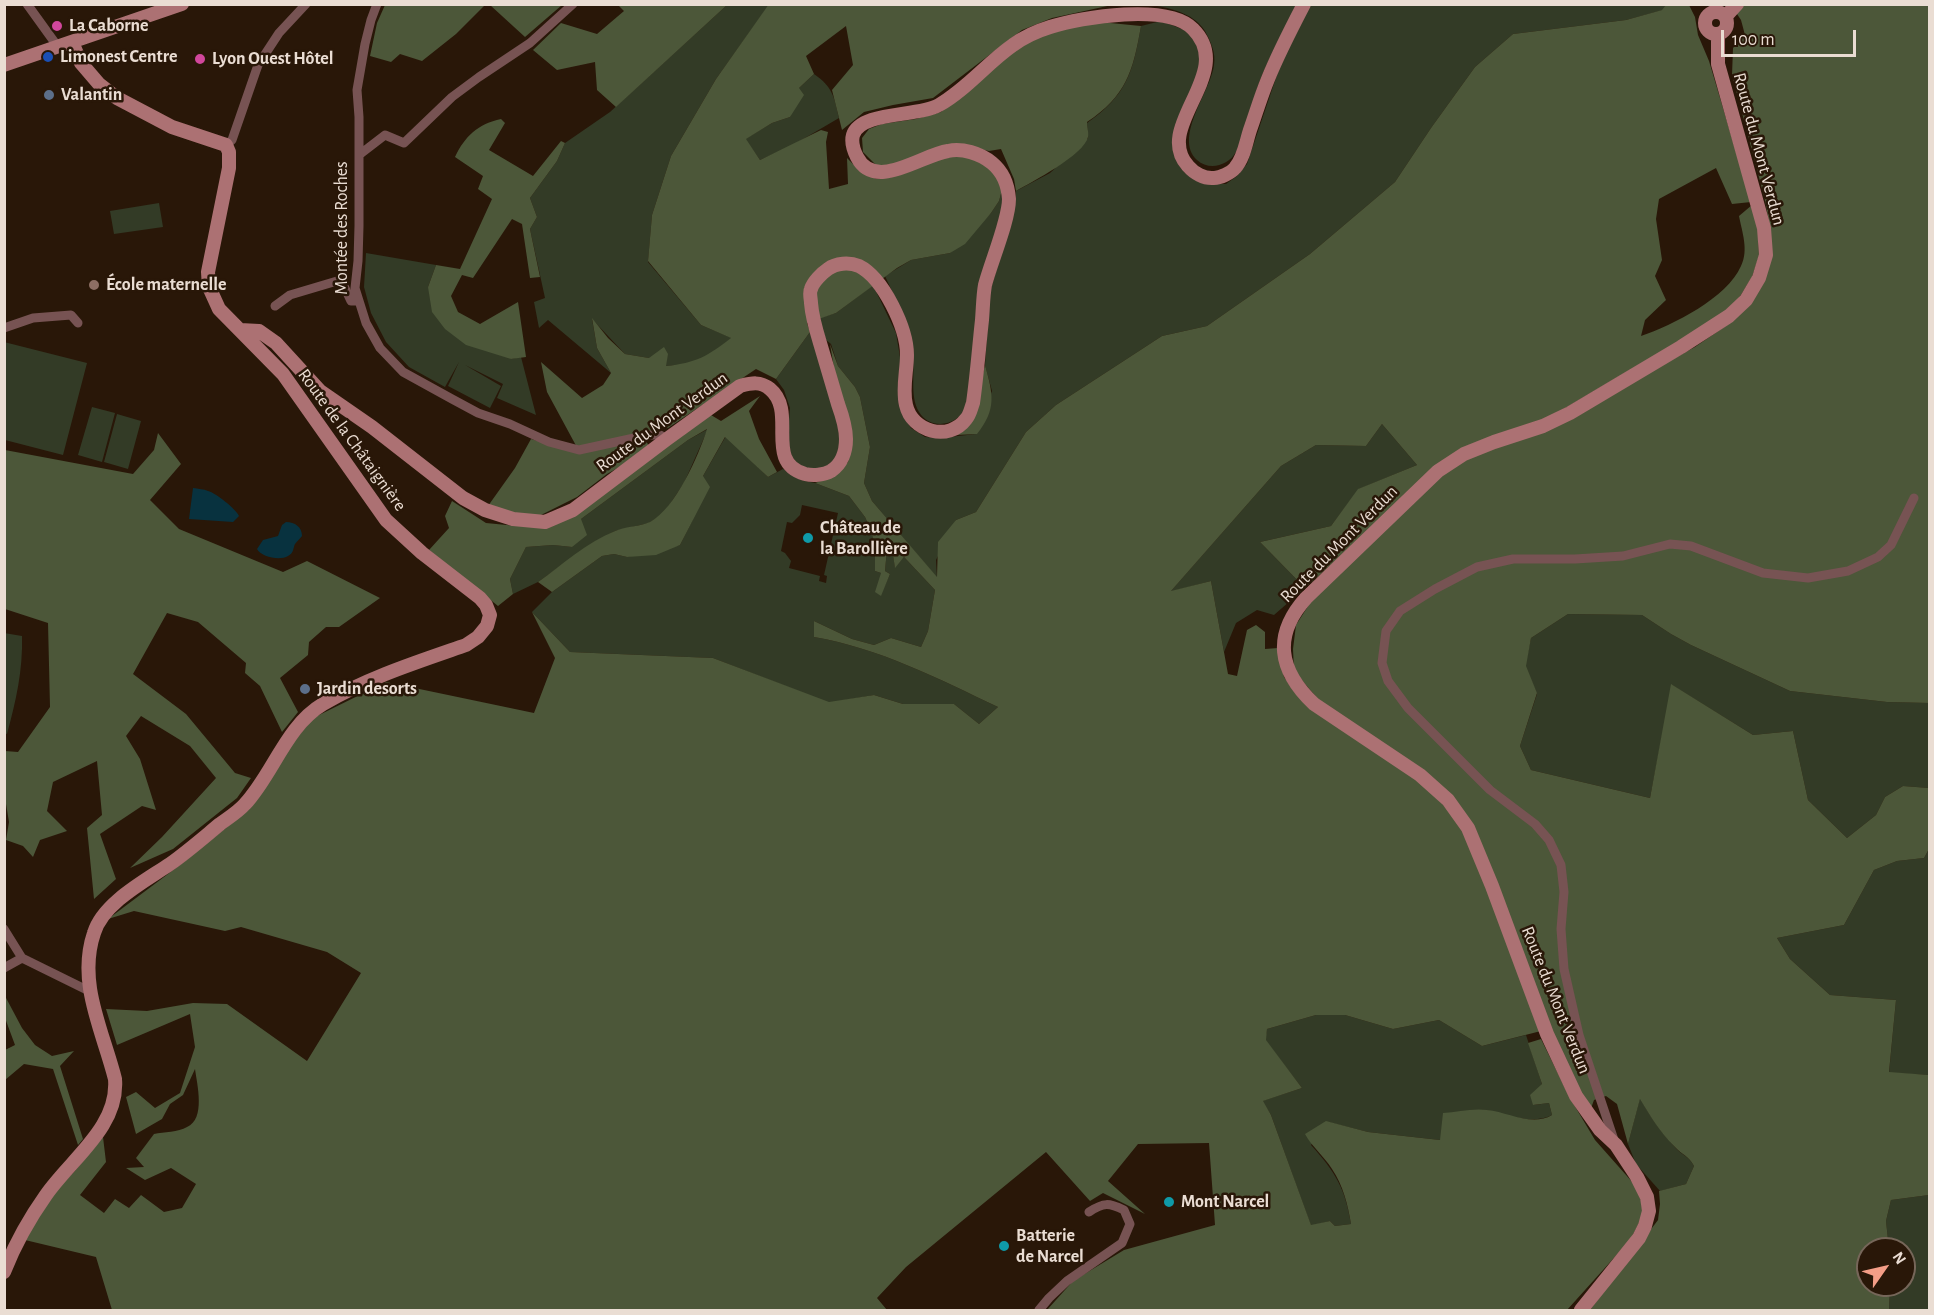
<!DOCTYPE html>
<meta charset="utf-8">
<style>
body{margin:0}
#map{position:relative;width:1934px;height:1315px;overflow:hidden;background:#291708;font-family:"Alegreya Sans",sans-serif}
canvas{display:block}
.frame{position:absolute;inset:0;border:6px solid #eaddd3;pointer-events:none}
.north{position:absolute;left:1856px;top:1237px;width:60px;height:60px;box-sizing:border-box;background:#291708;border:2px solid #766659;border-radius:50%;rotate:56deg;font-size:16px;font-weight:700;line-height:24px;text-align:center;color:#eaddd3}
.north::after{content:'';display:block;margin:auto;width:21px;height:27px;background:#f49e87;clip-path:polygon(50% 0,100% 100%,50% 72%,0 100%)}
.scale{position:absolute;left:1721px;top:30px;width:135px;height:27px;box-sizing:border-box;border:3px solid #eaddd3;border-top:0;padding-left:8px;font-size:18px;line-height:21px;white-space:nowrap;color:#eaddd3;-webkit-text-stroke:4px #291708;paint-order:stroke}
</style>
<div id="map">
<canvas width="1934" height="1315"></canvas>
<div class="frame"></div>
<div class="north">N</div>
<div class="scale">100 m</div>
</div>
<script>
const g = document.querySelector('canvas').getContext('2d');
g.lineJoin = 'round';
function fillPath(path, color) { g.fillStyle = color; g.fill(path, 'evenodd'); }
function strokePath(path, color, width, dash) { g.strokeStyle = color; g.lineWidth = width; g.lineCap = dash ? 'butt' : 'round'; g.setLineDash(dash || []); g.stroke(path); }
function drawText(font, color, halo, rows, align = 'center') {
  g.font = font + ' "Alegreya Sans",sans-serif'; g.lineWidth = 5; g.setLineDash([]); g.textBaseline = 'middle'; g.strokeStyle = halo; g.fillStyle = color; for (const [text, x, y, turn = 0] of rows) {
    g.save(); g.translate(x, y); g.rotate((+turn || 0) * Math.PI / 180); g.textAlign = isNaN(turn) ? turn : align; if (halo) g.strokeText(text, 0, 0); g.fillText(text, 0, 0); g.restore();
  }
}
const green = new Path2D(`
 M1159,4L1298,5C1285,30 1269,56 1259,83C1252,102 1247,136 1236,152C1228,166 1209,171 1197,160C1173,137 1211,91 1214,65C1216,53 1211,42 1205,31C1195,15 1175,9 1157,6Z
 M727,5H769L716,79L671,156L652,215L648,262L701,325L732,338L707,357L684,365L665,366L649,358L625,354L592,319L597,348L611,373L548,320L539,328L534,302L545,298L530,229L537,217L530,198L557,161L565,143L610,112Z
 M1309,5H1666L1663,10L1626,20L1513,34L1475,67L1431,128L1395,182L1310,254L1207,326L1162,336L1056,405L1026,432L976,512L956,520L936,560L937,578L872,501L864,483L870,447L860,397L855,387L838,366L831,344L826,340L819,318L836,313L873,285L896,333L900,357L901,411L911,428L925,437L940,438L976,434L992,391L985,365L990,292L1015,206L1016,191L1050,173L1088,138L1087,123C1127,95 1133,72 1141,26L1161,21L1190,32L1199,48L1201,60L1174,154L1185,173L1204,184H1226L1237,176L1247,164L1284,54Z
 M814,74C833,87 834,97 839,118L793,145L760,160L745,139L772,123L790,117L799,88Z
 M1002,190L1003,204C994,252 983,299 974,347C971,365 971,390 966,406C959,426 930,431 919,412C909,395 916,372 912,354C908,326 897,301 885,276L911,260L950,253L991,213L999,201Z
 M159,203L163,227L114,234L110,211Z
 M366,253L436,265L428,287L511,359L521,357L536,415L497,398L503,384L465,365L501,386L490,408L448,386L459,362L445,387L409,367L386,342L371,313L364,287Z
 M810,332C819,360 845,422 841,448C839,457 834,461 828,466C815,476 801,466 790,458L788,430L790,408L784,390L776,379Z
 M4,342L87,363L63,455L5,440Z
 M92,407L115,413L102,462L78,455Z
 M117,414L141,421L128,469L104,462Z
 M1382,424L1417,465L1359,489L1331,526L1260,542L1305,588L1274,615L1257,610L1236,623L1224,652L1211,581L1170,592L1281,466L1316,445L1366,446Z
 M708,429L684,483L664,513L649,523L615,531L593,543L538,582L513,594L510,579L526,547L553,545L572,547L581,519L688,440Z
 M726,436L768,477L783,469L801,480L815,483L849,496L865,517L871,530L875,548V571L881,573L880,596L890,574L885,571L887,549H892L895,567L904,557L935,590L928,631L921,647L891,638L874,645L852,639L814,621V637C879,648 939,679 998,707L979,724L954,704H903L874,695L829,703L713,658L570,652L532,612L552,592L602,556L614,554L627,557L680,545L692,521L703,476ZM802,505L838,513L824,575L827,576L826,583L819,581L820,576L789,568L791,561L785,553L781,551L787,522L792,523L800,515Z
 M1568,614L1642,615L1671,634L1691,645L1790,691L1887,702L1929,703V788L1903,786L1885,797L1876,815L1847,838L1808,800L1793,731L1753,735L1672,685L1650,798L1531,770L1520,746L1537,694L1525,666L1531,638Z
 M4,633L22,636C23,670 16,701 7,734L4,733Z
 M1929,849V1075L1889,1073L1896,1000L1830,995L1790,959L1777,938L1844,925L1874,870L1897,861L1924,858Z
 M1316,1015H1345L1393,1029L1439,1020L1482,1046L1526,1035L1542,1084L1534,1105L1549,1103L1552,1115C1533,1125 1506,1115 1486,1110L1440,1140L1368,1132L1328,1122L1311,1145C1336,1173 1345,1188 1351,1224L1335,1226L1330,1221L1311,1226L1271,1115L1262,1101L1302,1088L1265,1040L1267,1029Z
 M1640,1098C1650,1116 1660,1131 1674,1146C1681,1155 1688,1155 1694,1166L1686,1184L1660,1191L1636,1164L1628,1144Z
 M1929,1195V1310H1889L1890,1285H1904V1249H1889L1886,1221L1891,1200Z`);
const forest = new Path2D(`
 M769,4L1112,5L1052,18L1022,30L933,98L893,105L864,112L842,130L832,90L853,65L846,26L806,56L814,74L799,88L804,95L790,117L772,123L746,139L760,160L821,130L828,132L826,142L829,189L848,184L847,158L858,169L876,179L891,177L937,157L974,156L997,173L1002,190L999,201L991,213L965,244L950,253L911,260L897,268L836,313L807,323L810,332L776,379L756,369L668,428L639,434L636,443L646,441L649,446L637,457L607,474L577,497L531,520L488,506L515,468L531,439L580,453L547,392L541,362L582,398L603,385L611,373L597,348L592,318L608,338L625,354L649,358L664,347L668,354L666,366C696,363 708,356 731,338L701,325L648,261L652,215L671,156L716,79Z
 M385,5V4L485,5L456,34L422,61L400,54L391,62L370,56L377,23Z
 M490,5H562L525,37Z
 M618,5H727L616,107L597,90L595,62L557,70L533,50L561,23L597,34L624,11Z
 M1666,5H1689L1695,17L1698,35L1709,61L1751,202L1732,204L1716,168L1659,199L1656,219L1662,260L1655,276L1666,300L1645,320L1641,336C1673,325 1727,298 1741,266C1749,250 1742,232 1739,216L1752,205L1758,230L1759,256L1752,277L1739,298L1724,312L1688,336L1567,407L1541,421L1491,438L1374,527L1305,588L1260,542L1331,526L1358,489L1417,465L1382,424L1366,446L1316,445L1281,466L1171,591L1211,581L1228,674L1237,676L1247,630L1256,625L1265,632V649L1278,648L1284,677L1296,694L1418,778L1466,829L1541,1031L1482,1046L1439,1020L1393,1029L1345,1015H1316L1267,1029L1266,1040L1302,1088L1263,1101L1271,1115L1311,1225L1330,1221L1335,1226L1351,1224C1348,1205 1343,1185 1332,1169C1324,1156 1312,1147 1305,1134L1326,1121L1368,1132L1440,1140L1443,1113C1457,1112 1473,1108 1487,1110C1508,1112 1532,1127 1552,1115L1549,1103L1533,1105L1530,1095L1542,1084L1528,1043L1541,1039L1570,1098L1595,1140L1634,1184L1641,1200L1643,1216L1630,1240L1567,1310H1047L1073,1281L1124,1250L1215,1225L1209,1143L1138,1144L1108,1181L1145,1214L1103,1193L1090,1201L1046,1152L906,1267L877,1298L887,1310H112L96,1257L25,1240L50,1196L74,1172L103,1137L106,1162L80,1195L104,1213L115,1199L129,1208L141,1195L164,1212L182,1208L196,1184L171,1168L145,1180L126,1168L144,1167L136,1158L154,1134C164,1132 178,1132 187,1127C206,1119 197,1084 195,1069L183,1095L170,1104L162,1119L136,1134L126,1097L136,1092L155,1108L180,1093L195,1047L190,1014L117,1045L106,1009L147,1011L193,1003L227,1004L307,1061L361,973L327,952L241,927L225,931L134,911L108,919L180,865L248,810L289,748L313,718L386,682L534,713L555,658L532,612L570,652L713,658L829,702L874,695L903,704H954L979,724L998,707C939,679 879,648 814,637V621L852,639L874,645L891,638L921,647L928,631L935,590L904,557L895,568L892,549H887L885,571L890,574L881,596L875,592L881,573L875,571V548L871,530L865,517L849,496L815,483L835,476L848,462L852,434L834,368L830,344L838,366L855,387L860,397L870,447L864,483L872,501L937,577L938,542L956,520L976,512L1026,432L1056,405L1162,336L1207,326L1310,254L1395,182L1431,128L1475,67L1513,34L1626,20L1662,10Z
 M1731,5H1929V703L1887,702L1790,691L1691,645L1671,634L1642,615L1568,614L1531,638L1526,666L1537,693L1520,746L1531,770L1650,798L1671,684L1753,735L1793,731L1808,800L1847,838L1876,815L1885,797L1903,786L1929,788V849L1924,858L1897,861L1874,870L1844,925L1777,938L1790,959L1830,995L1896,1000L1889,1072L1929,1075V1195L1891,1200L1886,1221L1889,1249H1868V1285H1890L1889,1310H1590L1658,1220L1660,1204L1659,1191L1686,1184L1694,1166C1688,1155 1682,1155 1674,1146C1660,1132 1650,1116 1640,1099L1628,1144L1617,1104L1606,1096L1594,1100L1590,1111L1550,1029L1450,798L1318,699L1294,671L1293,649L1296,625L1312,600L1441,476L1469,458L1651,371L1695,347L1733,321L1751,303L1770,228L1765,200L1732,75L1733,48L1745,35L1741,20Z
 M1100,22L1141,26C1133,72 1126,96 1087,122C1087,127 1089,133 1088,137C1084,155 1032,182 1016,191L1014,179L1001,149L989,151L976,148L890,166L876,165L863,152L862,138L869,129L882,124L916,119L941,112L1006,57L1031,40L1062,29Z
 M501,119L505,123L489,150L533,176L561,141L565,143L557,161L530,198L537,217L530,229L540,277L530,278L522,224L512,219L473,278L462,275L451,296L458,312L480,324L518,302L526,357L511,359L466,345L445,329L432,312L428,287L436,265L460,269L492,199L478,189L483,176L455,157C465,136 478,124 501,119Z
 M985,365C993,394 997,409 977,434L956,435L971,422Z
 M760,396L749,411L759,439L777,472L768,477L725,437L703,476L710,487L680,545L656,555L627,557L614,554L602,556L552,592L538,582C562,565 587,542 615,531C626,526 639,527 650,522C675,509 699,455 707,429L688,440L581,519L587,535L572,547L553,545L526,547L510,579L513,594L498,606L429,550L449,528L445,516L452,501L486,523L517,526L542,525L711,415L721,421Z
 M158,433L181,464L150,500L179,529L283,572L307,561L380,598L339,627H326L309,642L308,655L280,678L298,712L282,732L260,686L245,673L246,663L198,622L167,613L133,674L186,714L235,773L251,778L237,798L173,849L130,868L162,837L216,778L190,746L141,716L126,736L140,759L156,810L142,806L100,834L116,879L94,899L87,828L102,815L97,761L53,782L47,811L67,831L40,840L33,857L23,846L6,840L9,822L5,798V751L18,752L50,707L48,623L5,609V450L133,474L154,450Z
 M5,996L22,1028L35,1045L52,1056L74,1051L60,1066L83,1139L78,1145L53,1069L24,1064L5,1080V1050L15,1045L5,1018Z`);
const water = new Path2D(`
 M193,488C198,489 204,489 208,491C216,493 236,509 239,516L233,522L189,519Z
 M286,522C295,522 302,527 302,536C300,539 297,541 295,544C293,548 294,553 288,556C280,561 261,557 257,549L263,540L278,536L282,525Z`);
const street = new Path2D(`
 M27,4L58,47
 M377,4L371,20L365,44L357,90L359,117V226L358,261L355,288L366,323L380,348L403,372L452,399L478,413L510,424L549,442L579,450L648,435H660L667,439
 M226,145L232,140L258,65L279,33L306,4
 M359,155L385,135L404,143L452,97L479,77L530,43L573,4
 M275,306L290,295L337,281L343,284L351,301H358
 M4,328L33,318L71,315L78,323
 M4,929L22,958
 M4,968L22,958L89,991
 M1615,1143L1579,1035L1564,969L1561,929L1564,892L1561,865L1549,840L1535,824L1490,790L1408,708L1388,681L1382,663L1386,631L1400,611L1435,589L1477,567L1513,559H1575L1623,556L1670,544L1691,546L1763,573L1808,578L1848,571L1878,557L1891,545L1914,498
 M1039,1310L1049,1298L1067,1281L1122,1243L1130,1224L1124,1210C1109,1203 1104,1202 1089,1212`);
const secondary = new Path2D(`
 M1705 23a11 11 0 1 1 22 0a11 11 0 1 1-22 0Z
 M1726,16L1737,4
 M4,65L182,4
 M240,330L259,331L276,343L320,391L372,427L463,498L485,510L513,519L545,522L573,510L667,439L740,386C752,383 760,381 770,389C798,412 763,462 805,474C813,476 824,475 831,471C842,464 846,451 846,439C846,427 842,415 838,404C832,384 826,363 820,343C816,330 812,317 811,303C811,299 809,293 811,289C813,282 822,273 828,269C836,263 849,262 859,266C883,278 907,328 907,355C907,371 902,389 906,405C912,432 949,442 966,419C970,415 971,408 973,403C977,375 979,347 982,320C983,308 983,296 985,285C991,262 1009,220 1009,199C1008,185 1003,172 992,163C980,153 962,148 948,151C921,155 875,192 857,157C854,151 851,142 853,135C861,111 918,117 939,105C967,89 987,63 1013,45C1024,37 1037,31 1050,27C1082,17 1168,3 1193,29C1237,73 1152,126 1188,166C1194,173 1204,179 1214,178C1220,178 1231,173 1235,168C1244,158 1246,142 1250,130C1256,113 1261,96 1268,79C1278,54 1291,29 1304,4
 M4,1272C15,1244 29,1219 46,1195C71,1159 119,1127 115,1079C103,1031 77,983 94,933C103,903 145,881 170,864C187,852 203,838 220,824C228,818 238,812 245,804C273,774 286,726 323,704C367,678 417,662 466,645L478,637L487,626L490,615L486,605L480,598L422,553L386,520L283,374L219,309L209,287L208,272L229,168V152L226,145L172,127L117,98L99,84L81,63L72,42
 M1581,1310L1639,1238L1645,1226L1649,1211L1647,1197L1637,1177L1616,1145L1600,1130L1576,1096L1547,1034L1492,886L1468,828L1448,800L1420,775L1314,704C1278,670 1273,635 1306,598L1438,471L1464,454L1494,442L1543,426L1570,413L1681,347L1729,316L1746,300L1759,278L1766,255L1764,228L1718,64V34`);
const markers = [
 [57,26,6,"#d1479c"],
 [48,57,6,"#1a4fb4"],
 [200,59,6,"#d1479c"],
 [49,95,6,"#5c6f8a"],
 [94,285,6,"#8d6e63"],
 [808,538,6,"#0f9aa8"],
 [305,689,6,"#5c6f8a"],
 [1169,1202,6,"#0f9aa8"],
 [1004,1246,6,"#0f9aa8"]
];
const poiNames = [
 ["La Caborne",69,26],
 ["Limonest Centre",60,57],
 ["Lyon Ouest Hôtel",212,59],
 ["Valantin",61,95],
 ["École maternelle",106,285],
 ["Château de",820,528],
 ["la Barollière",820,549],
 ["Jardin desorts",317,689],
 ["Mont Narcel",1181,1202],
 ["Batterie",1016,1236],
 ["de Narcel",1016,1257]
];
const streetNames = [
 ["Route du Mont Verdun",1759,149,75],
 ["Montée des Roches",342,228,-90],
 ["Route du Mont Verdun",662,422,-36],
 ["Route de la Châtaignière",352,440,54],
 ["Route du Mont Verdun",1339,544,-45],
 ["Route du Mont Verdun",1556,1000,68]
];
fillPath(green, '#333b26');
fillPath(forest, '#4c5739');
fillPath(water, '#08323f');
strokePath(street, '#775353', 9);
strokePath(secondary, '#ac7173', 14);
for (const [x, y, r, color] of markers) { const dot = new Path2D(); dot.arc(x, y, r, 0, 2 * Math.PI); g.fillStyle = color; g.fill(dot); strokePath(dot, '#291708', 2); }
drawText('bold 18px', '#eaddd3', '#291708', poiNames, 'left');
drawText('18px', '#eaddd3', '#291708', streetNames);
</script>
